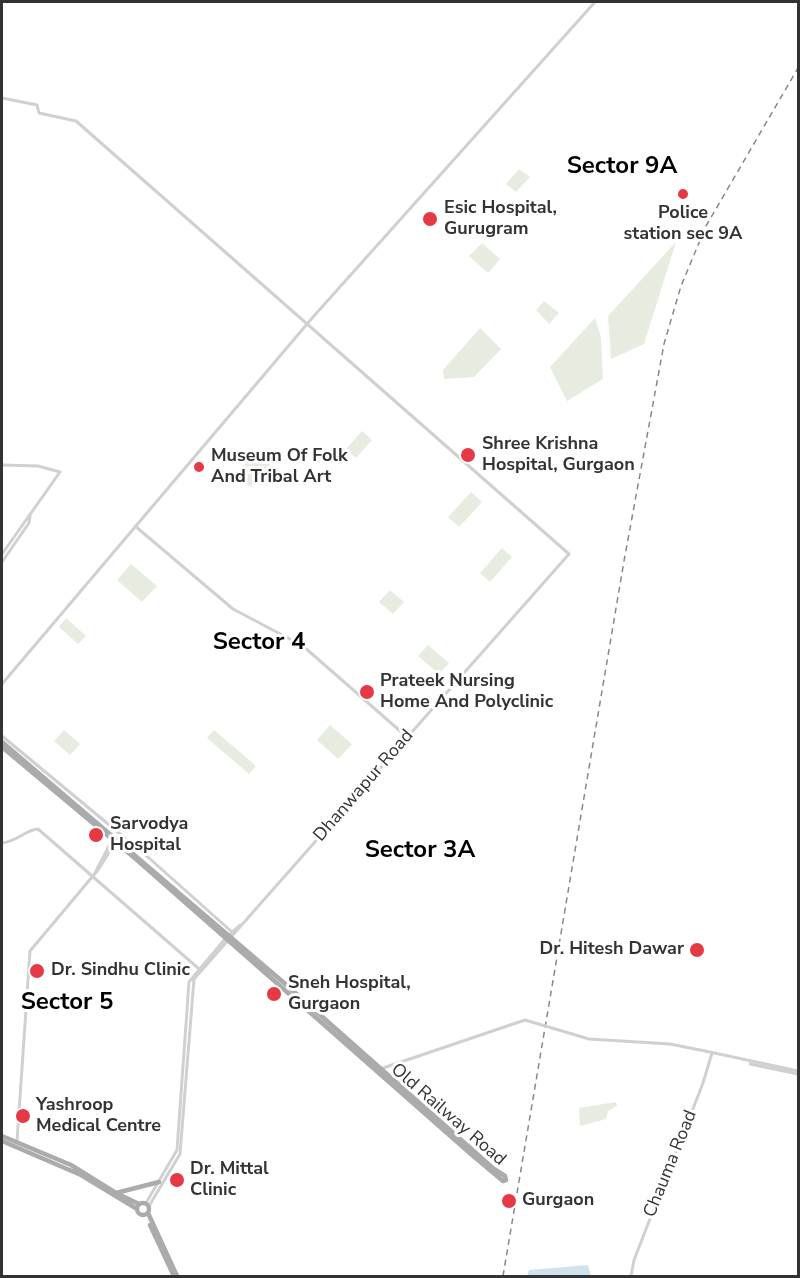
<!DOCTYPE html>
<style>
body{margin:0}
#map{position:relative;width:800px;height:1278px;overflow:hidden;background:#fff;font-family:"Nunito Sans",sans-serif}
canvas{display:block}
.frame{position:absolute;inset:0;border:3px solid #333;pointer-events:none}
</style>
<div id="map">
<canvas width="800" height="1278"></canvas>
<div class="frame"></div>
</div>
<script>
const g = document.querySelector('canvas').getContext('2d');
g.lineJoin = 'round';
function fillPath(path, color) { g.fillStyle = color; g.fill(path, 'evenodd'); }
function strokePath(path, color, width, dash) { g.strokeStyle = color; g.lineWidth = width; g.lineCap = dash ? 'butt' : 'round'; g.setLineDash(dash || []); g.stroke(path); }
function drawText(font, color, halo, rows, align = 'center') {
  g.font = font + ' "Nunito Sans",sans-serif'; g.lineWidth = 6; g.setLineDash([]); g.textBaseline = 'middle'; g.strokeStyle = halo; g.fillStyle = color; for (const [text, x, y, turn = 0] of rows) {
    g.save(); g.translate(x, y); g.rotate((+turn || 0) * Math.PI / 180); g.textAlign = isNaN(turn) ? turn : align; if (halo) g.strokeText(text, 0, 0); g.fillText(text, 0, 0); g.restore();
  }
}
const green = new Path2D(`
 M519,169L530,177L516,192L506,184Z
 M676,242L644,344L611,359L608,316Z
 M482,243L500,259L488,273L469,256Z
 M544,301L559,313L549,324L536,310Z
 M595,318L601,338L603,379L567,401L550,367Z
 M480,328L501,349L474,377L444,379L443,370Z
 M362,431L372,440L356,458L346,449Z
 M259,448L274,460L250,487L236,475Z
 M471,492L482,502L459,527L448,517Z
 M502,548L512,557L490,582L480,573Z
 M131,564L157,586L142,602L117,580Z
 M390,590L404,602L393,614L379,602Z
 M66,618L86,636L78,644L59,627Z
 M428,645L449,663L439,674L418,656Z
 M330,725L352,744L338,759L317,740Z
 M64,730L80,744L70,755L54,741Z
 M214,730L256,766L249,774L207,738Z
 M616,1102L617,1106L608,1111L606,1119L580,1126L579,1108Z`);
const water = new Path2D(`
 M588,1265L591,1276H527L529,1270Z`);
const minor = new Path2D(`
 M2,98L37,105L39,113L76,121L569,554L194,979L180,1154L149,1206
 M2,465L38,466L60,472L2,554
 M135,526L233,609L303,646L407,737
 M2,562L29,523L30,516
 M2,684L313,317L595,2
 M2,736L149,858L232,932
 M2,843C18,841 27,829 38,829L198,968
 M95,873L112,840
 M705,1051L798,1071
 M750,1064L798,1074
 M380,1069L398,1063
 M17,1141L30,951L98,870L115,843
 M146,1203L177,1150L189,982L225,939L240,925
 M631,1276L634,1260L703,1083L712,1053`);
const major = new Path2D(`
 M2,742L283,982L494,1169L505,1176L506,1180L503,1181L472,1155L137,860L2,747
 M2,1136L71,1165L116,1193L139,1204
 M2,1141L81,1175L137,1209
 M116,1193L159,1182
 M137 1209a6 6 0 1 1 12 0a6 6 0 1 1-12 0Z
 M148,1213L177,1276
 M150,1225L173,1274`);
const rail = new Path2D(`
 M503,1276L624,561L664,344L681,286L706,226L798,68`);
const minorBridge = new Path2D(`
 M398,1063L525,1020L589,1039L670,1044L705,1051`);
const markers = [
 [683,194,6,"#e63946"],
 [430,219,8,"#e63946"],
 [468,455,8,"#e63946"],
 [199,467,6,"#e63946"],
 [367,692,8,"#e63946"],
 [96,835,8,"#e63946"],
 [697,950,8,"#e63946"],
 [37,971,8,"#e63946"],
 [274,994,8,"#e63946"],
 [23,1116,8,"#e63946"],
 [177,1180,8,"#e63946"],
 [509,1201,8,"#e63946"]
];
const poiNames = [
 ["Esic Hospital,",444,209],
 ["Gurugram",444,230],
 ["Police",683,214,"center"],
 ["station sec 9A",683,235,"center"],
 ["Shree Krishna",482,445],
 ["Hospital, Gurgaon",482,466],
 ["Museum Of Folk",211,457],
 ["And Tribal Art",211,478],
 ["Prateek Nursing",380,682],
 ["Home And Polyclinic",380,703],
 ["Sarvodya",110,825],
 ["Hospital",110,846],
 ["Dr. Hitesh Dawar",684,950,"right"],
 ["Dr. Sindhu Clinic",51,971],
 ["Sneh Hospital,",288,984],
 ["Gurgaon",288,1005],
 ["Yashroop",36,1106],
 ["Medical Centre",36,1127],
 ["Dr. Mittal",190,1170],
 ["Clinic",190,1191],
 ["Gurgaon",522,1201]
];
const streetNames = [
 ["Dhanwapur Road",364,786,-49],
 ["Old Railway Road",448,1115,41],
 ["Chauma Road",671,1164,-68]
];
const districtNames = [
 ["Sector 9A",622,167],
 ["Sector 4",259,643],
 ["Sector 3A",420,851],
 ["Sector 5",67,1003]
];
fillPath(green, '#e6ecdf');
fillPath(water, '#cfe2ee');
strokePath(minor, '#d0d0d0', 3);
strokePath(major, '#ababab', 4.5);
strokePath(rail, '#888', 1.5, [6, 4.5]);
strokePath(minorBridge, '#d0d0d0', 3);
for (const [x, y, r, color] of markers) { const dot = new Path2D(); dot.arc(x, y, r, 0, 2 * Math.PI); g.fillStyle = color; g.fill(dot); strokePath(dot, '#fff', 2); }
drawText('bold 18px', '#333', '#fff', poiNames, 'left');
drawText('18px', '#333', '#fff', streetNames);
drawText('bold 24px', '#000', '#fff', districtNames);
</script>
